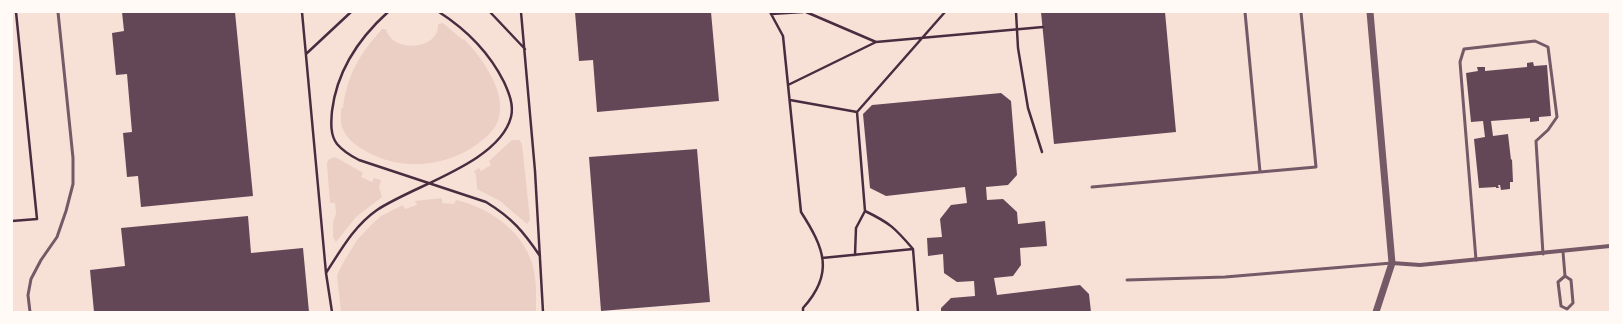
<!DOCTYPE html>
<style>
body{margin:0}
#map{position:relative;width:1622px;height:324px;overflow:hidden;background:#f7e1d7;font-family:Signika,sans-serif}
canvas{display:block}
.frame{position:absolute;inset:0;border:13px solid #fffaf5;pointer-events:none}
</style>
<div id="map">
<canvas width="1622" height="324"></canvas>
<div class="frame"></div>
</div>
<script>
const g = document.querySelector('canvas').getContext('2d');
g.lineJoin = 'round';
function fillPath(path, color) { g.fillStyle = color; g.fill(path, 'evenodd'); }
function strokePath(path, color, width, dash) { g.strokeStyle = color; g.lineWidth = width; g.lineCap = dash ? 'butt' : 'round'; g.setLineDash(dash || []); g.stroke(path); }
const green = new Path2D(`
 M443,23L463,40L464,39C480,55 503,87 500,111C499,124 493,131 484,139C451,167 404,172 367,152C357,146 347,140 343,129C340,123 341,115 341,108H343C347,74 360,54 382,29H386C392,54 440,50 438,24Z
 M512,140H519L522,144L530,220L527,224L500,201L477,189L476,175L474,171L479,168L481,171L491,165L489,161Z
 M334,157L339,159L363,173L361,177L372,182L374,178L381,180L379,187L382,197L356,217L336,242L333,237V222L336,214L335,203H330L327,164L328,160Z
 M442,198V203L454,204L456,200C487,207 519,228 531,260C537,276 536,295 536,312H341L337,275L343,263L357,240L372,224L381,216L403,205L405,209L417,205L415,201Z`);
const building = new Path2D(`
 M122,12H235L253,196L141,207L138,176L127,177L123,133L132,132L127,74L116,75L112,33L124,31Z
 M575,12H711L719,101L597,112L593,60L579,61Z
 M1041,12H1165L1176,132L1054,144Z
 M1533,62L1534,66L1547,65L1551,116L1539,117V121L1530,122V118L1491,121L1493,136L1508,134L1511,160L1512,159L1513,182H1510V189L1501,190L1500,185H1498L1499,188H1496V187L1479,188L1474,139L1485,137L1483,121L1471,122L1466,73L1478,71L1477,67H1485V71L1527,67V63Z
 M1001,93L1011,101L1017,175L1008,185L986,187L987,200L1003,199L1017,212L1018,224L1045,221L1047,246L1020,248L1021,265L1013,276L994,278L997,295L1080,285L1089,294L1091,312H941V308L951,298L975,296L974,281L957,282L944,273L943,254L928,256L927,238L942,237L940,219L951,205L967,203L965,187L886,196L870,188L863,114L872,105Z
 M697,149L710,302L601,311L589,157Z
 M248,216L251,253L303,248L309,312H94L90,270L125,266L121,228Z`);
const path = new Path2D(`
 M302,12L326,273L332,312
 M388,12C358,39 337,70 332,111C331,122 330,135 337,144C343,151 351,156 359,160L486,202C512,218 523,231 540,256
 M490,12L525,49
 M521,12L535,171L543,312
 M770,12L783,36L801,212C824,248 835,273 803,308V312
 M806,12L876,42L1043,27
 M1016,12L1018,48L1028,108L1042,152
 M771,14L803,12
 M306,54L351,12
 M788,85L876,42
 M790,100L857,112L945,12
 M865,211C890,223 895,228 913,249
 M12,221L37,219L16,12
 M855,255L856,228L865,211L857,112
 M822,258L913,249L918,312
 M326,273C341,250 354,226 377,210C414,185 499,163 511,117C514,105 509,93 504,82C489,52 467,30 439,12`);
const service = new Path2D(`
 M1260,172L1316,167L1301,12
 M1092,187L1260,172L1245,12
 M1563,252L1565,276
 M1476,260L1460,62L1464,49L1535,41L1548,47L1557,117L1548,130L1536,141L1543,254
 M1565,276L1571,280L1573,303L1567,309L1561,306L1558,282Z
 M1127,280L1225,277L1392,263
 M30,312L28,295L31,279L41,260L57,237L66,211L73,184V158L58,12`);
const minor = new Path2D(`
 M1392,263L1420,265L1610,246`);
const tertiary = new Path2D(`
 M1370,12L1392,263L1376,312`);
fillPath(green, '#ebcfc5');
fillPath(building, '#644757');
strokePath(path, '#4a2c40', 2.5);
strokePath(service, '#755966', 3);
strokePath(minor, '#755966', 4);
strokePath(tertiary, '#755966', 7);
</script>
